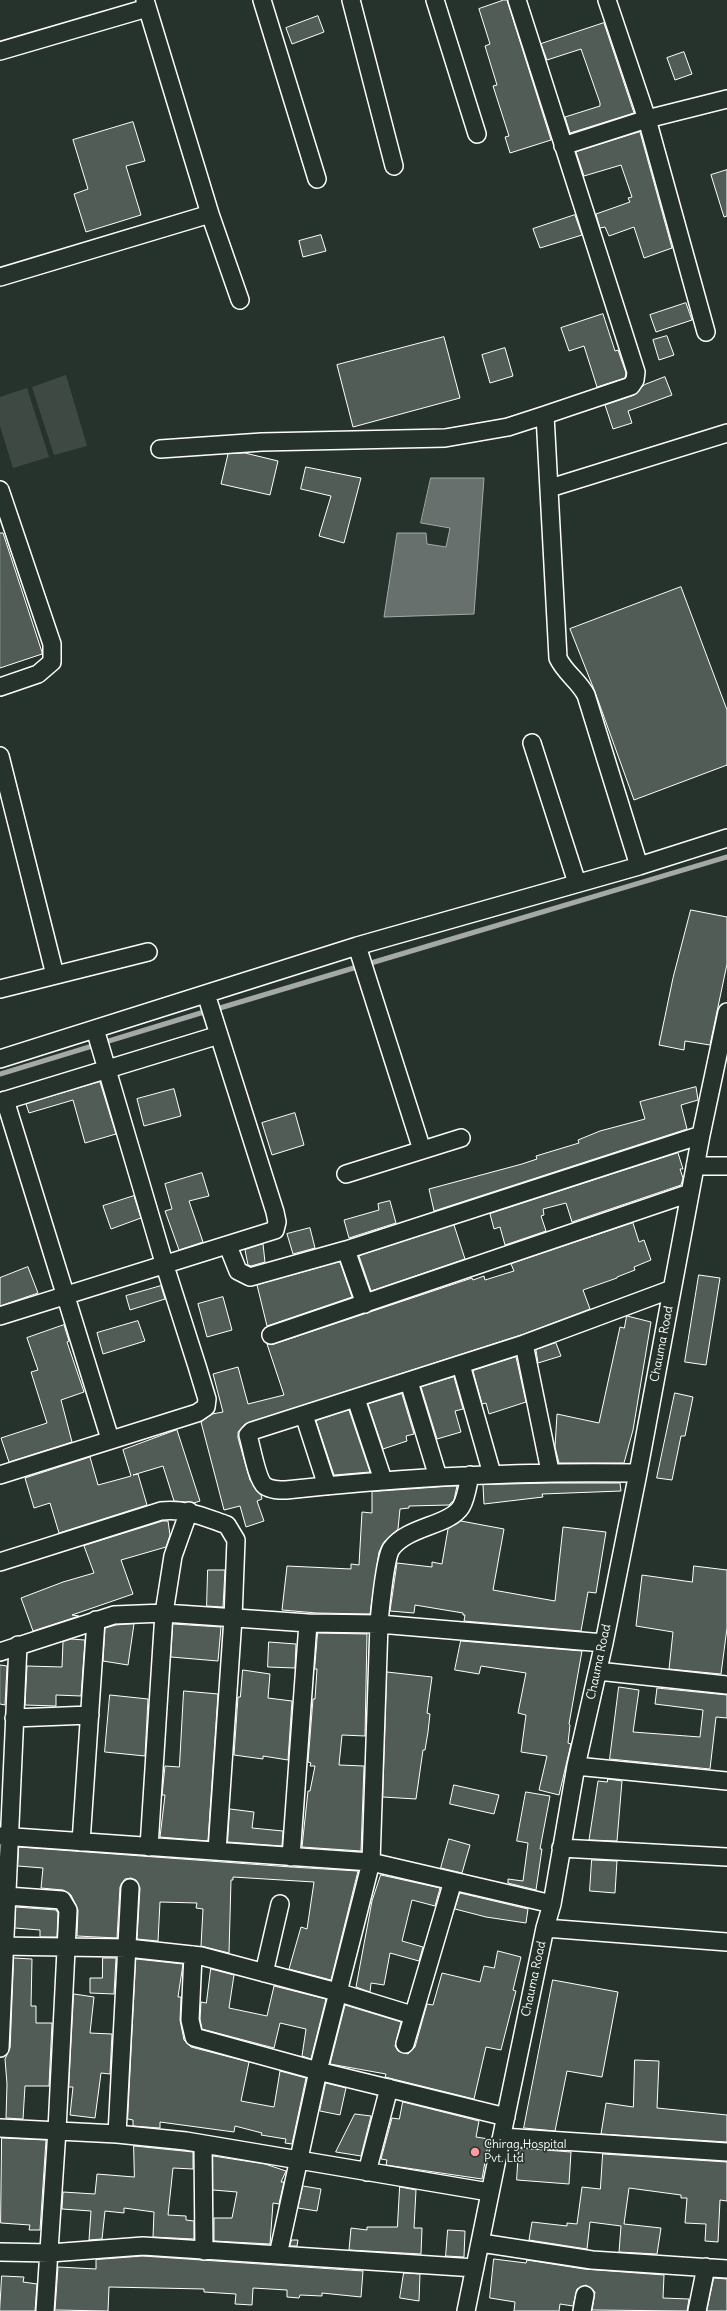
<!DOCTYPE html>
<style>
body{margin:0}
canvas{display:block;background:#26332d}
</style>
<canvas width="727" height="2311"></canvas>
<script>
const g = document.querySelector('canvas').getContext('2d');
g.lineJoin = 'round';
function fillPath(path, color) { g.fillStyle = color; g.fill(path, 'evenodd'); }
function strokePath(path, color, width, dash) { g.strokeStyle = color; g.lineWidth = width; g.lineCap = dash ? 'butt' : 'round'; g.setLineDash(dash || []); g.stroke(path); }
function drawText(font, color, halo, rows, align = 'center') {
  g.font = font + ' Delius,sans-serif'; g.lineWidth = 3.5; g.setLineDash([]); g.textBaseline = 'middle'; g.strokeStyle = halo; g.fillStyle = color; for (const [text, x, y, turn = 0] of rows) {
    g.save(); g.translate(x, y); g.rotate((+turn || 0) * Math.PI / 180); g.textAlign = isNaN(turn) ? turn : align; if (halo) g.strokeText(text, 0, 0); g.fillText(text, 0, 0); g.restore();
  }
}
const green = new Path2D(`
 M66,375L87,446L54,455L32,387Z
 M27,388L49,457L13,468L0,426V397Z`);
const water = new Path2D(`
 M431,478H484L474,614L384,617L397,533H426L427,544L446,547L450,528L421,523Z`);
const stream = new Path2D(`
 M371,963L727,857
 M220,1008L357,967
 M0,1074L204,1012`);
const building = new Path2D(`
 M504,0H507L551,140L510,153L505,137L509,136L493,86L497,85L485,46L490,44L479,9Z
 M318,16L324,32L292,44L286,28Z
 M604,23L634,113L570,133L565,117L600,106V103L581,49L547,60L541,44Z
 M684,52L692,74L675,80L667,58Z
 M133,122L145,161L126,166L141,215L86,232L74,194L88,189L73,140Z
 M640,132L672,248L644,258L634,227L609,236L605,227L600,228L596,214L630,202L628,198L632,197L621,165L584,176L576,152Z
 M727,170V216L724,217L711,175Z
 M575,215L582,235L540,248L533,229Z
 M321,235L326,251L303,257L299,241Z
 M686,303L692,320L656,332L650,315Z
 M603,314L615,351L618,350L626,373L625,378L597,387L584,346L569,351L561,328Z
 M667,336L674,355L659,360L653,340Z
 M444,337L460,398L353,427L337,365Z
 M505,348L513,376L490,383L482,355Z
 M665,377L672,395L628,411L632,423L613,429L605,405L634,395L644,385Z
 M245,453L278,461L270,495L221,484L228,454Z
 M306,467L361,478L344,543L319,536L331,496L301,489Z
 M0,533H3L42,652V654L0,668Z
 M681,587L727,710V765L634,800L595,692L570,629Z
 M691,910L727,917V964L710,1045L685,1041L684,1050L659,1045L673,978Z
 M100,1082L116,1134L85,1143L73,1100L29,1113L26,1104Z
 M696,1087L698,1100L681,1105L687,1129L434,1211L429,1189L522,1164L537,1159L536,1156L579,1143L578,1140L600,1131L645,1119L640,1102Z
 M174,1089L181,1116L144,1126L137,1099Z
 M295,1113L304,1145L272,1155L262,1123Z
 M678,1153L683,1169H680L683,1178L681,1185L572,1222L566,1203L543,1209L544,1215L541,1216L546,1231L505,1245L500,1227L494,1229L490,1214Z
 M202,1173L209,1196L189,1201L203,1242L179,1250L165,1211L172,1209L165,1184Z
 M134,1196L141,1218L111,1229L103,1206Z
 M390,1201L396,1223L349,1238L344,1220L379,1210L378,1204Z
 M633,1223L639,1242L644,1240L651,1260L634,1267L635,1270L617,1277V1278L583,1290L590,1309L521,1335L245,1424L238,1432V1438L250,1480L261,1495L262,1499L257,1501L264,1521L246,1527L240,1506L224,1510L201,1422L212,1414L223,1412L213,1374L238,1367L248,1404L284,1395L267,1344H274L472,1278L473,1280L484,1276L485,1280L514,1271L511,1264Z
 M454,1225L465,1259L371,1291L359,1256Z
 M310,1228L315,1248L293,1254L287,1234Z
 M263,1244L265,1262L251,1266L248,1265L245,1250Z
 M340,1262L352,1297L267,1326L257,1285Z
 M28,1267L38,1293L0,1306V1278Z
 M699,1275L720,1278L706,1365L685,1362Z
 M161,1286L165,1299L130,1310L126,1296Z
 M223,1297L232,1330L207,1337L198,1304Z
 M627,1316L651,1322L633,1430L624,1463H559L555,1447L557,1414L599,1423L620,1327L624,1328Z
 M138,1321L145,1341L103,1354L97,1333Z
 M64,1325L69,1341L67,1342L84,1392L61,1400L72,1442L9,1462L1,1438L47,1423L31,1372L38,1370L27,1338Z
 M556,1343L561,1356L538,1363L536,1350Z
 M516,1357L526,1402L489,1414L486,1403L482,1404L473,1371Z
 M454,1377L463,1409L455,1411L461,1432L437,1439L421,1387Z
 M675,1393L693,1397L685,1436H681L672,1480L657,1478Z
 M402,1394L414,1434L406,1436L407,1441L383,1449L368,1404Z
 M349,1410L370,1472L334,1475L316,1421Z
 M177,1430L200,1501L194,1503L174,1501L163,1466L133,1475L138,1474L147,1505L59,1533L50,1503L34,1508L25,1478L90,1457L98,1485L124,1478L131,1476L123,1450Z
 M550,1483H620L621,1491L542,1494L543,1497L484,1504L483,1485Z
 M457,1486L454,1500L449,1505L409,1506V1508L400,1509L398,1529L384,1542L379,1552L370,1614L317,1613L282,1610L287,1566L351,1569V1564L359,1565L362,1512L372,1513V1492Z
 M163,1521H168L170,1535L166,1547L121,1560L133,1594L72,1615L79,1616L33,1631L21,1598L63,1582L94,1573L84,1546Z
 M461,1521L504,1529L493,1590L555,1601L563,1527L606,1532L596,1593L588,1592L581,1631L464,1621L465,1615H463V1613L415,1605L414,1613L390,1611L397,1563L432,1567V1562L442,1564L448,1529Z
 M694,1566L727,1570V1628L721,1674L669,1669L673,1632L636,1626L642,1575L692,1582Z
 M208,1570H225L223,1607L207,1606Z
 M134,1624L128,1665L103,1661L105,1628L116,1625Z
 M173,1624L221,1627L218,1661L171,1657Z
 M318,1633L367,1634L365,1736L342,1735L339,1765L364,1766L361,1851L302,1847L308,1791H310L315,1766H310L311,1763L308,1762L313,1699H315L317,1669H315Z
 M71,1639L85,1640L81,1696L56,1695V1706L25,1705L27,1666L62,1667L63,1642Z
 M461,1641L582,1651L569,1724L570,1725L568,1743L571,1744L559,1795L539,1790L547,1756L521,1752L526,1715L518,1713L526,1673L481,1666L479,1674L455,1670Z
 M269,1642L296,1644L295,1668L268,1667Z
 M0,1665L7,1666L5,1705L0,1704Z
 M243,1670L270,1674L268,1698L292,1701L288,1760L263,1756V1759L234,1755L238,1697H240Z
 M387,1672L432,1677L427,1713L430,1714L428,1732L425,1750H423L416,1799L383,1797Z
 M619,1687L639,1690L633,1732L700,1737L703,1710L655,1704L657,1688L727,1695V1718L716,1717L710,1769L610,1759Z
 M184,1691L218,1694L208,1841L160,1837L165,1795H162L165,1766L179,1767Z
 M110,1695L148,1699L145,1756L105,1752Z
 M608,1779L622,1781L617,1841L589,1840L598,1781L607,1782Z
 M454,1785L499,1795L494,1814L450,1804Z
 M526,1792L550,1796L540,1849H542L536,1890L508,1883V1879L523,1881L528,1843L517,1841Z
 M230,1809L254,1812L252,1828L283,1831L282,1846L228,1842Z
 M449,1839L470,1845L462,1873L441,1868Z
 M19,1847L291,1867L358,1871L331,1980L289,1969L301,1927L307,1929L314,1882L233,1877V1880H231L229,1953L201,1946L203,1909L196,1908L197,1903L160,1902L158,1941L137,1939L140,1888L136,1880L131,1878L125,1879L120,1887L117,1938L77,1936L78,1910L71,1895L63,1890L41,1888L43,1868L18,1866Z
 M592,1860L617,1861L615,1893L590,1891Z
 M381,1875L440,1888L435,1906L412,1900L402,1941L423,1947L419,1961L390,1953L384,1985L371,1983L370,1992L356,1987L372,1901Z
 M460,1893L528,1909L526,1923L486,1917L455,1909Z
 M16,1907L56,1910L58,1913L57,1937H40V1930L15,1928Z
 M498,1951L521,1957L513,1990L516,1991L501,2050L486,2047L474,2099L385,2077L386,2074L330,2064L345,2005L401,2022L395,2046L398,2051L408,2054L415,2047L427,2004L433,2005L442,1973L480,1982L484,1966L494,1968Z
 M14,1958L32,1959L31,2006H36V2023H52L49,2086H25L23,2119L6,2118L7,2084L5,2059L10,2048Z
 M103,1958H116L114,1994L90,1993V1978H102Z
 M136,1959L183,1964L178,1997H181L180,2020L184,2040L191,2047L249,2062L241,2101L274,2107L280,2071L306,2078L292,2144L285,2143L286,2139L261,2135L262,2133L235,2126L234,2132L160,2122V2128L133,2126V2120L128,2119Z
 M211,1969L234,1975L229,2008L267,2016L274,1986L326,1999L311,2059L302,2056L306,2029L280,2023L274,2048L202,2029L200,2019L201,2002L206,2003Z
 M553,1980L618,1992L602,2077L567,2071L555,2131L524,2128Z
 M74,1994L94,1997L90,2033L112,2034L110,2074L101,2073L95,2118L70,2115L73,2087H69Z
 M635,2060L659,2061L657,2108L727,2115V2142L601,2134L606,2103L633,2107Z
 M326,2083L346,2088L340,2115L320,2111Z
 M403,2102L479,2121L476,2137L489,2139L482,2179L386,2165L387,2160L381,2159L392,2118L399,2119Z
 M355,2114L371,2116L361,2156L336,2152Z
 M2,2138L46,2140L40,2230H29L30,2225L1,2223Z
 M134,2146L193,2152V2169L173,2168L168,2215L186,2216V2220L194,2221V2239L153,2237L154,2212L124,2208V2213L105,2211L102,2239L89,2240L91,2211L62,2209L63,2192L95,2194L97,2174L134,2177Z
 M519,2148L571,2152L569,2184L517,2180Z
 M603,2154L727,2162V2201L720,2200L718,2242L705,2241L706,2224L685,2223L687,2198H681V2195L629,2188L624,2224L661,2228L657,2254L619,2252L621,2226L590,2222L587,2249L529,2240L532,2222L567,2226V2223L577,2224L582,2187L600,2189Z
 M213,2156L265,2164L286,2171L281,2182H284L279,2204L273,2203L270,2244L214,2241V2218H232L237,2192L213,2190Z
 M303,2186L321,2189L317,2211L298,2208Z
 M400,2187L416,2190L414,2228H422L421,2254L349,2250L351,2228L367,2230V2227H397Z
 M448,2230L465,2231L464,2257L446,2256Z
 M292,2240H298L297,2246H290Z
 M143,2256L363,2271L361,2297L322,2293V2296L300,2295L299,2298L287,2297V2290L253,2288L252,2305L235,2304L236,2294L204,2292V2289L109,2287L108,2311L55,2310L58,2267L96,2269V2260Z
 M494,2259L526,2263L527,2260L584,2269L664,2275L663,2298L689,2299L687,2311L592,2310L595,2292L586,2285L577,2289L573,2306L560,2304L559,2311H514L515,2302L490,2298Z
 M404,2273L420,2274L419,2301L400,2298Z
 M2,2276L24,2277L23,2282L37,2284L35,2311H0Z
 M714,2278L727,2279V2311H707Z`);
const minor = new Path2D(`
 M145,0L210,214L240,300
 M262,0L317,179
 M351,0L394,166
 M435,0L477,134
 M517,0L636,372L635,380L631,386L545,415
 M607,0L647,119L706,332
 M0,51L147,8
 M563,146L647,119L727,99
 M0,277L210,214
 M160,449L262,442L445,438L508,427L545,415L558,658C565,673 578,680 586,695L639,866
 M550,488L727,433
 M0,490L52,644V662L38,674L0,687
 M532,743L577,883
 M0,756L55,975
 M357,946L422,1150
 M0,989L148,952
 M0,1059L357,946L639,866L727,838
 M5,1100L110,1439
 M0,1102L219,1035
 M695,1166H727
 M346,1174L461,1138
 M228,1246L238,1271L250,1277L346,1250
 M365,1304L346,1250L701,1135
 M0,1316L275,1230L277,1222L275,1212L206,994
 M271,1335L690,1193
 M524,1344L550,1471
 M461,1365L492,1474
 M409,1382L438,1477
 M356,1399L383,1480
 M304,1415L327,1486
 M638,1473C520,1471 403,1477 286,1490C279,1490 271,1490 265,1486C257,1480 251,1445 248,1435L252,1431L524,1344L672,1289
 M0,1475L197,1413L206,1407L207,1399L197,1366L165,1266L95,1029
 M0,1562L161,1511C185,1508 204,1517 227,1525L236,1540L233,1618L217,1851
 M0,1652L114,1615L164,1613L308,1623L379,1624L604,1643
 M598,1671L727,1685
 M14,1718L90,1715
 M576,1766L727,1781
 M0,1836L371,1862L552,1904
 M81,1842L96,1620
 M149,1847L164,1613L173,1556L189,1511
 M561,1848L727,1857
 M291,1857L308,1623
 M7,1896L62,1900L68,1910L57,2130L45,2311
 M545,1928L727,1942
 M0,1946L128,1948L201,1956L337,1992L412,2015
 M193,1955L190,2020L194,2037L318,2071L506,2117
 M264,1973L280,1904
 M405,2044L453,1881
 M0,2048L18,1645
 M0,2128L117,2134L186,2141L489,2192
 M117,2134L130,1888
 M502,2137L727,2152
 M203,2144L204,2251
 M367,2172L389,2088
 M481,2243L592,2260L727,2269
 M0,2252L50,2253L143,2246L475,2268
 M278,2255L318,2071L371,1862L379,1624C380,1610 385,1559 391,1549C407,1526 449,1526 461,1507C466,1499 468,1485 470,1475
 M466,2311C492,2183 518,2056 545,1928L552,1904L576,1766L604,1643L638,1473L701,1135L727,1012
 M582,2311L585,2295
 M697,2311L706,2267`);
const markers = [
 [475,2152,5,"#ff9aa2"]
];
const streetNames = [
 ["Chauma Road",662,1344,-79],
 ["Chauma Road",599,1662,-78],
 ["Chauma Road",534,1979,-78]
];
const poiNames = [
 ["Chirag Hospital",484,2145],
 ["Pvt. Ltd",484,2159]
];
fillPath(green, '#3e4944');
fillPath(water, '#67706c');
strokePath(water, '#a4a9a7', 1);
strokePath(stream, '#a4a9a7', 5);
fillPath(building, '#515c57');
strokePath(building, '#fff', 1);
strokePath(minor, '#fff', 20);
strokePath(minor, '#26332d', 17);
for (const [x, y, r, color] of markers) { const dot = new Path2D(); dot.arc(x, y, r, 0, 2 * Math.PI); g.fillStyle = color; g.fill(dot); strokePath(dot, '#26332d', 1.5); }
drawText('12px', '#fff', '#26332d', streetNames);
drawText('12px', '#fff', '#26332d', poiNames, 'left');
</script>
